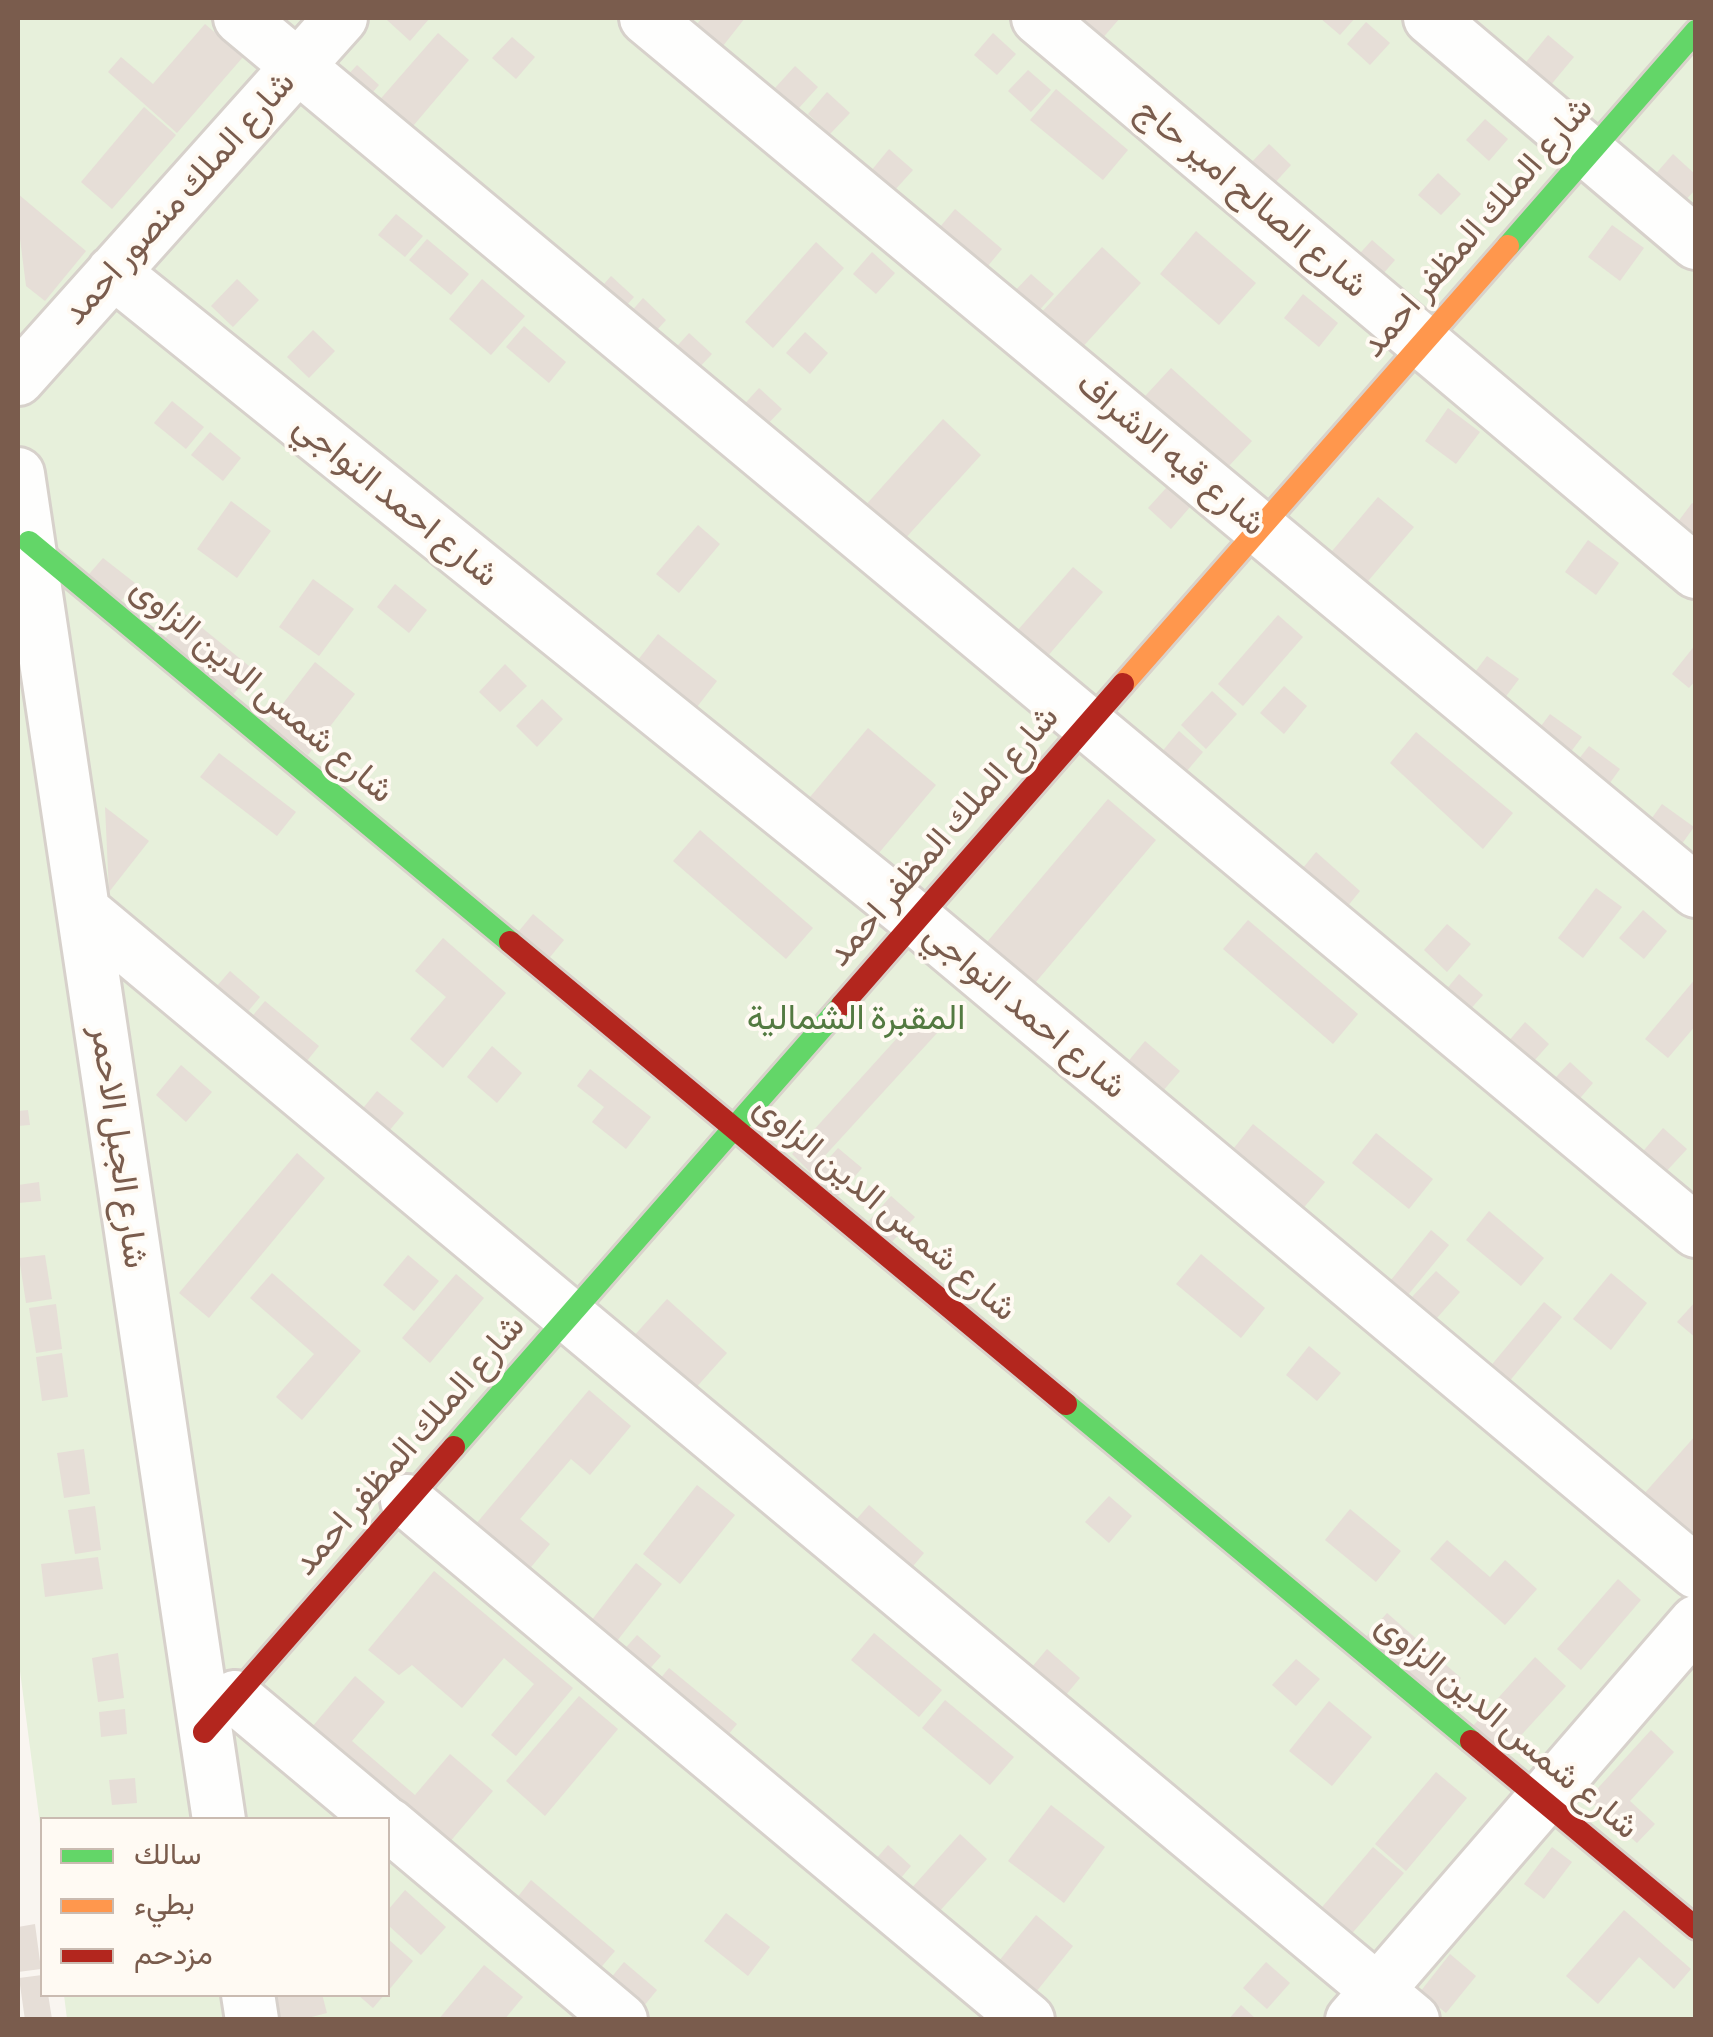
<!DOCTYPE html>
<meta charset="utf-8">
<style>
body{margin:0}
#map{position:relative;width:1713px;height:2037px;overflow:hidden;background:#f9f5f0;font-family:"Alegreya Sans",Vazirmatn,sans-serif}
canvas{display:block}
.frame{position:absolute;inset:0;border:20px solid #7a5c4d;pointer-events:none}
.legend{position:absolute;left:40px;top:1817px;width:350px;height:180px;box-sizing:border-box;background:#fffaf3;border:2px solid #cabbb1;margin:0;padding:12px 18px;list-style:none;font-size:30px;color:#7a5c4d}
.legend li{display:flex;align-items:center;gap:20px;height:50px}
.legend b{width:50px;border:2px solid #cabbb1}
</style>
<div id="map">
<canvas width="1713" height="2037"></canvas>
<div class="frame"></div>
<ul class="legend">
<li><b style="height:12px;background:#63d668"></b>سالك</li>
<li><b style="height:12px;background:#ff974d"></b>بطيء</li>
<li><b style="height:12px;background:#b3261e"></b>مزدحم</li>
</ul>
</div>
<script>
const g = document.querySelector('canvas').getContext('2d');
g.lineJoin = 'round';
function fillPath(path, color) { g.fillStyle = color; g.fill(path, 'evenodd'); }
function strokePath(path, color, width, dash) { g.strokeStyle = color; g.lineWidth = width; g.lineCap = dash ? 'butt' : 'round'; g.setLineDash(dash || []); g.stroke(path); }
function drawText(font, color, halo, rows, align = 'center') {
  g.font = font + ' "Alegreya Sans",Vazirmatn,sans-serif'; g.lineWidth = 8; g.setLineDash([]); g.textBaseline = 'middle'; g.strokeStyle = halo; g.fillStyle = color; for (const [text, x, y, turn = 0] of rows) {
    g.save(); g.translate(x, y); g.rotate((+turn || 0) * Math.PI / 180); g.textAlign = isNaN(turn) ? turn : align; if (halo) g.strokeText(text, 0, 0); g.fillText(text, 0, 0); g.restore();
  }
}
const green = new Path2D(`
 M18,18H1695V2019H67L64,1995L388,1994V1820H42V1839L18,1656Z`);
const building = new Path2D(`
 M389,18H427L429,19L410,41L387,20Z
 M702,18H745L719,51L692,30Z
 M1077,18H1120L1094,48Z
 M1320,18H1355L1340,35Z
 M1366,22L1390,43L1370,65L1347,44Z
 M205,24L243,57L177,133L108,72L121,57L153,84Z
 M438,33L469,60L402,139L370,111Z
 M993,33L1016,54L997,75L974,55Z
 M1548,35L1574,57L1540,98L1514,77Z
 M512,37L535,57L516,79L492,58Z
 M357,65L379,85L360,107L337,87Z
 M795,66L818,87L798,109L775,88Z
 M1028,70L1051,90L1031,112L1008,91Z
 M1056,89L1128,150L1103,180L1030,120Z
 M827,92L850,113L830,134L808,114Z
 M144,107L176,135L112,209L81,182Z
 M1485,119L1508,139L1489,161L1466,140Z
 M1269,144L1291,165L1272,186L1249,165Z
 M889,149L913,170L894,191L871,171Z
 M1673,154L1696,175V189L1676,210L1646,185Z
 M1438,173L1461,194L1441,215L1418,195Z
 M18,194L86,251L45,301L26,286L18,223Z
 M955,209L1002,249L982,273L935,233Z
 M396,214L423,236L405,257L378,235Z
 M1612,225L1644,248L1620,281L1588,257Z
 M1196,231L1256,283L1219,325L1160,274Z
 M427,239L469,274L451,295L409,260Z
 M1372,240L1395,260L1376,282L1353,261Z
 M816,242L844,268L773,348L745,322Z
 M1102,247L1141,283L1078,352L1039,315Z
 M872,252L895,273L876,294L853,274Z
 M1031,274L1054,294L1034,316L1011,295Z
 M611,276L634,297L615,318L592,298Z
 M237,279L259,300L233,327L211,306Z
 M482,279L525,316L491,355L449,319Z
 M1303,294L1338,323L1319,347L1284,318Z
 M643,298L666,320L647,341L624,320Z
 M524,326L566,362L549,383L506,347Z
 M313,330L335,351L309,378L287,357Z
 M805,332L828,353L810,374L786,353Z
 M689,333L712,354L692,375L670,354Z
 M1171,368L1252,441L1216,480L1135,407Z
 M759,388L782,409L762,430L740,409Z
 M172,401L204,427L186,449L154,423Z
 M1448,408L1480,432L1456,464L1425,441Z
 M943,419L981,455L902,542L864,507Z
 M210,432L241,458L223,481L191,455Z
 M1167,487L1190,507L1171,529L1148,508Z
 M1378,497L1414,527L1363,587L1327,557Z
 M231,501L271,531L237,578L197,549Z
 M1692,503L1696,505V555L1668,535Z
 M698,525L720,544L679,593L656,574Z
 M1588,540L1619,563L1596,595L1565,572Z
 M103,558L135,583L117,606L84,580Z
 M1073,567L1103,592L1040,665L1010,639Z
 M313,579L354,609L319,656L279,627Z
 M395,584L427,610L409,633L377,607Z
 M185,614L254,670L230,698L162,642Z
 M1278,615L1303,637L1243,706L1218,684Z
 M658,634L717,681L697,707L638,660Z
 M1696,644V680L1689,688L1672,674Z
 M1487,656L1519,679L1495,711L1463,688Z
 M315,662L355,694L308,755L268,723Z
 M505,664L527,686L500,712L479,692Z
 M1284,686L1307,706L1284,734L1260,713Z
 M1212,691L1237,714L1206,749L1181,725Z
 M542,699L563,719L537,747L516,726Z
 M1550,714L1582,737L1558,769L1526,746Z
 M868,728L936,785L873,860L805,803Z
 M1179,731L1203,752L1180,779L1156,759Z
 M1416,732L1513,813L1483,849L1390,763Z
 M1589,746L1620,769L1596,802L1564,778Z
 M219,753L296,812L277,836L200,777Z
 M1108,799L1156,840L1030,989L982,948Z
 M1662,804L1694,827L1671,859L1639,836Z
 M105,807L149,841L109,892Z
 M700,830L813,928L786,959L673,861Z
 M1316,852L1360,891L1338,918L1294,879Z
 M1596,888L1622,907L1583,958L1558,938Z
 M1643,910L1667,931L1644,959L1619,938Z
 M533,914L564,940L546,962L514,937Z
 M1248,920L1358,1014L1333,1044L1223,949Z
 M1447,924L1471,944L1447,972L1424,950Z
 M443,938L506,993L443,1068L410,1039L446,997L415,971Z
 M230,971L260,997L235,1027L204,1001Z
 M1459,974L1483,995L1459,1022L1436,1002Z
 M1696,978V1025L1668,1058L1645,1039Z
 M265,1001L319,1046L293,1078L239,1032Z
 M919,1014L938,1032L810,1172L792,1154Z
 M1525,1022L1549,1044L1525,1071L1501,1050Z
 M1145,1041L1180,1071L1156,1099L1121,1070Z
 M492,1046L522,1073L497,1103L467,1077Z
 M1570,1062L1593,1083L1570,1110L1545,1089Z
 M181,1065L212,1092L186,1122L156,1095Z
 M590,1069L651,1117L626,1149L592,1122L604,1107L577,1086Z
 M377,1091L404,1113L378,1144L351,1123Z
 M28,1110L30,1125L18,1126V1111Z
 M1253,1124L1325,1182L1301,1211L1230,1153Z
 M1663,1128L1687,1149L1662,1176L1639,1156Z
 M1376,1133L1433,1179L1409,1209L1352,1163Z
 M838,1148L862,1168L838,1196L814,1175Z
 M297,1153L325,1178L209,1318L179,1293Z
 M39,1182L41,1201L18,1203V1185Z
 M891,1196L915,1217L890,1244L867,1223Z
 M1489,1211L1544,1258L1521,1286L1466,1240Z
 M1431,1230L1449,1245L1408,1295L1391,1280Z
 M1201,1254L1265,1308L1241,1338L1176,1284Z
 M45,1255L52,1299L26,1303L19,1258Z
 M408,1255L439,1281L414,1311L383,1285Z
 M1436,1271L1460,1292L1436,1319L1412,1297Z
 M272,1273L361,1351L302,1420L276,1397L314,1354L250,1298Z
 M1611,1273L1647,1303L1611,1350L1573,1319Z
 M456,1274L484,1298L430,1363L402,1338Z
 M667,1299L727,1353L684,1401L624,1347Z
 M1696,1301V1338L1677,1322Z
 M1544,1302L1562,1317L1508,1383L1489,1368Z
 M56,1304L62,1349L36,1353L29,1308Z
 M1309,1346L1341,1373L1317,1401L1286,1375Z
 M62,1353L68,1397L42,1401L36,1357Z
 M589,1390L631,1426L590,1475L571,1459L520,1519L550,1544L523,1577L470,1531Z
 M1696,1435V1485L1693,1488L1696,1491V1541L1643,1495Z
 M84,1449L90,1494L64,1498L57,1453Z
 M697,1485L735,1515L680,1584L643,1554Z
 M1109,1496L1132,1516L1109,1543L1085,1522Z
 M869,1505L924,1553L904,1577L848,1529Z
 M95,1506L101,1550L75,1554L68,1510Z
 M1350,1509L1401,1551L1376,1582L1325,1540Z
 M1447,1540L1490,1577L1505,1560L1537,1589L1505,1625L1430,1559Z
 M98,1557L103,1589L45,1597L41,1564Z
 M636,1563L662,1584L609,1651L584,1630Z
 M434,1571L573,1688L516,1756L491,1735L534,1684L504,1658L462,1708L412,1665L399,1675L368,1650Z
 M1618,1579L1641,1600L1581,1670L1557,1649Z
 M1387,1613L1461,1678L1439,1703L1365,1638Z
 M874,1633L942,1690L919,1717L851,1660Z
 M637,1635L661,1656L638,1682L614,1661Z
 M1047,1649L1080,1678L1055,1708L1022,1679Z
 M118,1653L124,1698L98,1702L92,1658Z
 M1535,1657L1566,1686L1504,1754L1473,1726Z
 M1296,1659L1320,1679L1296,1706L1272,1685Z
 M669,1668L737,1724L714,1752L646,1696Z
 M355,1676L385,1702L352,1741L415,1795L450,1754L493,1791L443,1850L307,1733Z
 M579,1696L618,1729L545,1816L506,1781Z
 M945,1700L1014,1757L990,1785L922,1728Z
 M1329,1701L1372,1737L1332,1786L1289,1751Z
 M125,1709L127,1734L101,1737L99,1712Z
 M1651,1730L1674,1752L1630,1801L1655,1824L1637,1843L1588,1799Z
 M1436,1772L1467,1798L1406,1871L1375,1844Z
 M135,1778L137,1803L112,1805L109,1780Z
 M1051,1805L1105,1847L1064,1903L1008,1861Z
 M960,1834L987,1859L927,1925L901,1900Z
 M888,1845L911,1866L888,1893L864,1873Z
 M1373,1847L1404,1873L1342,1945L1312,1919Z
 M1552,1847L1572,1862L1544,1899L1524,1884Z
 M531,1880L615,1951L591,1979L509,1908Z
 M405,1890L446,1927L421,1955L388,1925V1910Z
 M1624,1910L1691,1969L1674,1989L1639,1957L1598,2004L1566,1976Z
 M726,1913L770,1947L748,1976L704,1941Z
 M1036,1915L1073,1946L1032,1997L995,1966Z
 M35,1924L41,1969L18,1972V1927Z
 M388,1939L413,1961L388,1991Z
 M1450,1954L1476,1976L1446,2013L1420,1992Z
 M624,1962L657,1990L634,2018L601,1990Z
 M1266,1962L1290,1983L1267,2009L1243,1988Z
 M484,1965L523,1997L504,2020H438Z
 M42,1975V1994H48L52,2019L25,2020L19,1978Z
 M273,1994H322L327,2013L300,2020H278Z
 M357,1994H385L373,2008Z
 M1241,2005L1257,2020H1228Z`);
const street = new Path2D(`
 M240,18L1696,1231
 M646,18L1696,891
 M1038,18L1696,572
 M1430,18L1696,243
 M113,272L916,919L1696,1572
 M18,379L341,18
 M18,474L219,1820
 M85,912L1413,2020
 M407,1501L1028,2020
 M235,1697L382,1820
 M388,1824L621,2020
 M248,1994L252,2020
 M1352,2020L1696,1622`);
const fast = new Path2D(`
 M1508,246L1696,31
 M29,542L510,942
 M1066,1404L1471,1741
 M454,1447L842,1005`);
const slow = new Path2D(`
 M1123,684L1508,246`);
const jam = new Path2D(`
 M510,942L1066,1404
 M842,1005L1123,684
 M204,1732L454,1447
 M1471,1741L1696,1928`);
const streetNames = [
 ["شارع الملك منصور احمد",179,198,-48],
 ["شارع الصالح امير حاج",1252,198,40],
 ["شارع الملك المظفر احمد",1477,227,-49],
 ["شارع قبه الاشراف",1171,454,40],
 ["شارع احمد النواجي",396,501,39],
 ["شارع شمس الدين الزاوى",262,690,40],
 ["شارع الملك المظفر احمد",943,836,-49],
 ["شارع احمد النواجي",1025,1011,40],
 ["شارع الجبل الاحمر",119,1147,82],
 ["شارع شمس الدين الزاوى",885,1208,40],
 ["شارع الملك المظفر احمد",409,1445,-49],
 ["شارع شمس الدين الزاوى",1507,1726,40]
];
const parkNames = [
 ["المقبرة الشمالية",856,1018]
];
fillPath(green, '#e7f0db');
fillPath(building, '#e6ded7');
strokePath(street, '#d7d1cb', 58);
strokePath(fast, '#d9d2cb', 28);
strokePath(slow, '#d9d2cb', 28);
strokePath(jam, '#d9d2cb', 28);
strokePath(street, '#fefefd', 52);
strokePath(fast, '#63d668', 22);
strokePath(slow, '#ff974d', 22);
strokePath(jam, '#b3261e', 22);
drawText('35px', '#7a5c4d', '#fffaf3', streetNames);
drawText('35px', '#537a41', '#fffaf3', parkNames);
</script>
